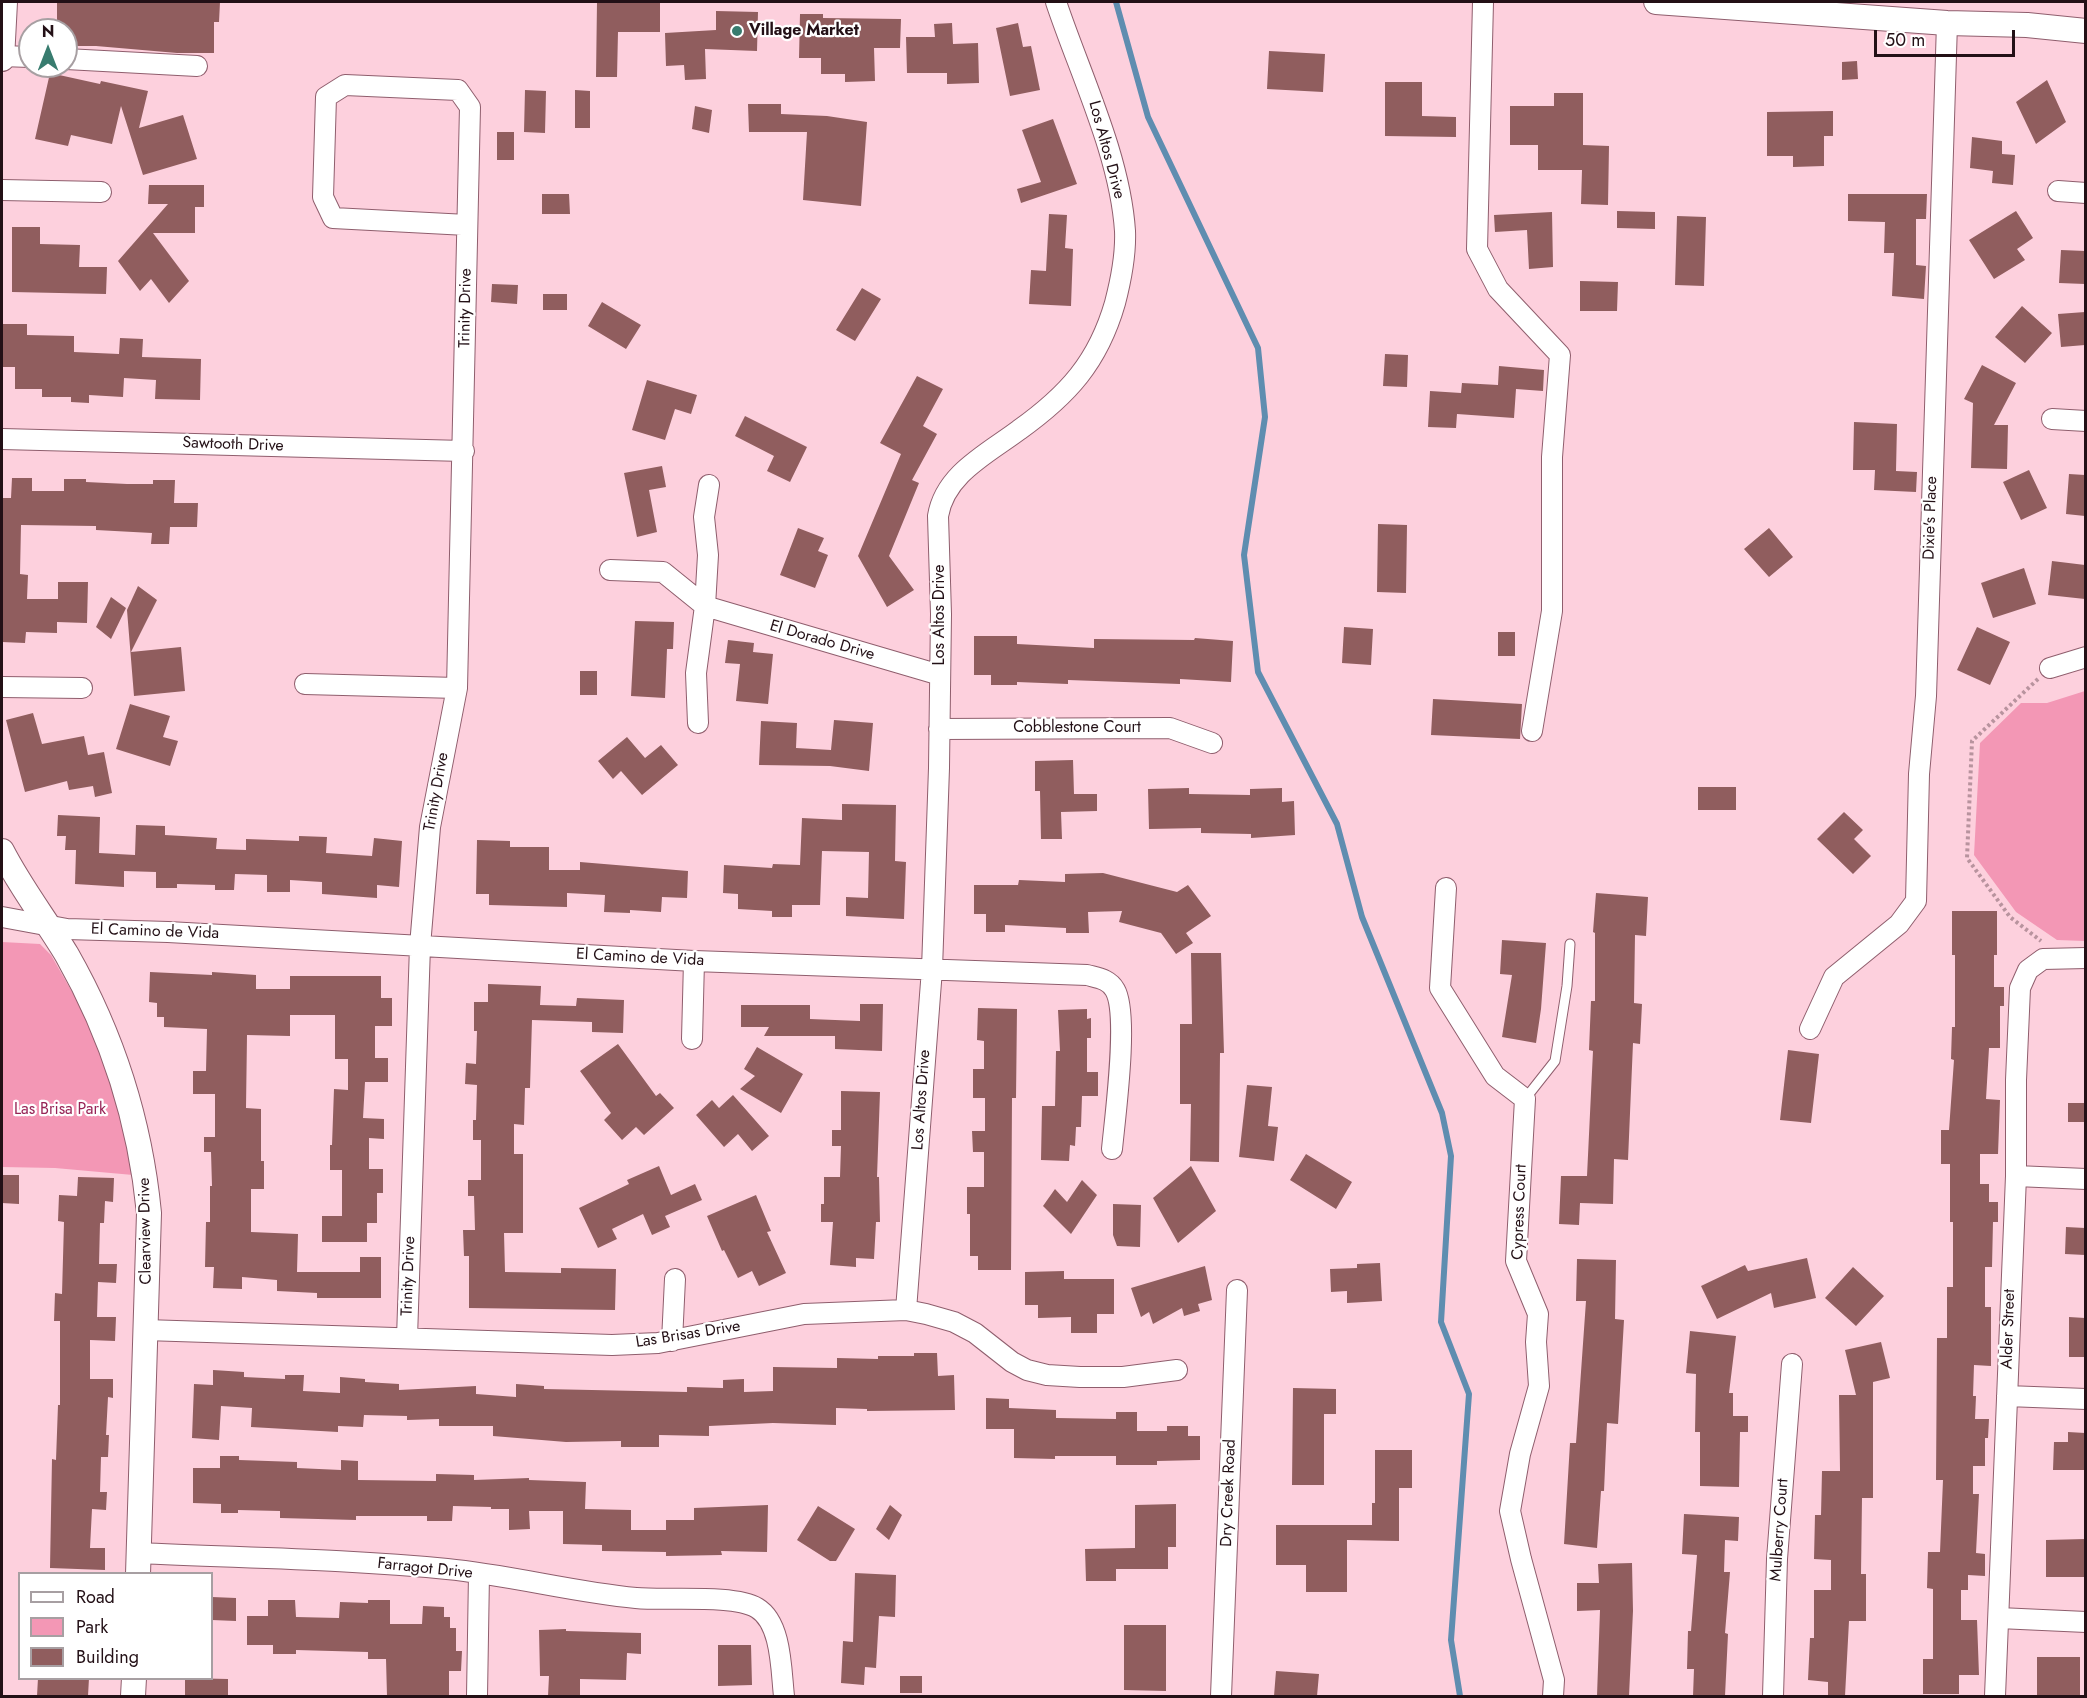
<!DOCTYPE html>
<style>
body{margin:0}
#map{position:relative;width:2087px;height:1698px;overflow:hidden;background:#fdd0dd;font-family:Jost,sans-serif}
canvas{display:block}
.frame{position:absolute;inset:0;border:3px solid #231016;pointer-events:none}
.legend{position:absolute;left:18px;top:1572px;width:195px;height:108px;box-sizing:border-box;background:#fff;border:2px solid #a79fa2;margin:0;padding:8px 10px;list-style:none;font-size:18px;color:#231016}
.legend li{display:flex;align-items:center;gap:12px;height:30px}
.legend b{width:30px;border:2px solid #a79fa2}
.north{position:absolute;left:18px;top:18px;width:60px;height:60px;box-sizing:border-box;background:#fff;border:2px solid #a79fa2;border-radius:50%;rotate:0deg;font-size:16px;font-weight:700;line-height:24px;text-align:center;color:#231016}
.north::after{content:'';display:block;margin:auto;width:21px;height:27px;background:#387c6f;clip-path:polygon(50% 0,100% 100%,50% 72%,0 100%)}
.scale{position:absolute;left:1874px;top:30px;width:141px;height:27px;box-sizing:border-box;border:3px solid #231016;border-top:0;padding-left:8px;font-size:18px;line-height:21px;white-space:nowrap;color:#231016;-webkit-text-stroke:4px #fff;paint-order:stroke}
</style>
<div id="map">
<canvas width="2087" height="1698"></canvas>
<div class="frame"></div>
<ul class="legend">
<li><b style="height:8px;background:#fff"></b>Road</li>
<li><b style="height:16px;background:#f397b5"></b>Park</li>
<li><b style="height:16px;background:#905d5e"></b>Building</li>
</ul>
<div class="north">N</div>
<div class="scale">50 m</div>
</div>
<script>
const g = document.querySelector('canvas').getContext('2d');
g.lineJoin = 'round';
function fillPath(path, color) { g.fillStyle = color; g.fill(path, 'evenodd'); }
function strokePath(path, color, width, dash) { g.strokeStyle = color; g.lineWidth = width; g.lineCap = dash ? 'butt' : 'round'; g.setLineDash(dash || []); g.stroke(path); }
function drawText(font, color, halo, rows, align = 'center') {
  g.font = font + ' Jost,sans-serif'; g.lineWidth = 4.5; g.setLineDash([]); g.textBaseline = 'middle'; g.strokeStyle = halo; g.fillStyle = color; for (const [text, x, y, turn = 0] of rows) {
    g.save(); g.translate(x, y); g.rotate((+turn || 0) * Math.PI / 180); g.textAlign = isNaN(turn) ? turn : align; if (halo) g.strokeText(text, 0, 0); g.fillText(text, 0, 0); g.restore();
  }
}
const green = new Path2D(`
 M2085,691V941L2057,940L2016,912L1974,855L1980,743L2021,703H2047Z
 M2,942L40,944L51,955L96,1034L130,1126L133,1175L55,1168L2,1167Z`);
const stream = new Path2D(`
 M1116,2L1148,117L1258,348L1265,417L1244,555L1258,672L1337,824L1362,917L1442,1113L1451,1156L1441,1322L1469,1394L1451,1640L1460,1696`);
const building = new Path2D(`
 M57,2H220L219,22H214V53H177L96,46H66V30H57Z
 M597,2H660V32H618L617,77H596Z
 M716,11L758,12L757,51L705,49L706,79L685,80L684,65L666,66L665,33L716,30Z
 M800,14H823V18L901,19L900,48H874L875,81L845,82V74H821V58H799Z
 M952,23L953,44L978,43L979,83L947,84V73H907L906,37H935L934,24Z
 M1018,23L1023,47L1031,46L1040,90L1010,96L996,28Z
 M1269,51L1325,54L1323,92L1267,89Z
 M1857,61L1858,79L1842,80V62Z
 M50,73L100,84L101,81L148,91L139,128L183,115L197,159L143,175L121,106L112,144L71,135L68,146L35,139Z
 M2047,80L2066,122L2036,144L2016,102Z
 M1385,82H1422V116L1456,117V137L1385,136Z
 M525,90L546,91L545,133L524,132Z
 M575,90L590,91V128H575Z
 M1554,93H1583V145L1609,146L1608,205L1581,204L1582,170H1538V145H1510V106H1554Z
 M748,104H781V114L827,116L867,122L861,206L803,200L807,132H749Z
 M695,106L712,110L709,133L692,129Z
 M1833,111V136H1824V166L1793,167V156H1767V112Z
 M1053,119L1077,184L1021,203L1017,189L1041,182L1022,130Z
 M497,132H514V160H497Z
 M1972,137L2002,141V154L2015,155L2013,185L1992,183L1993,171L1970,168Z
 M149,185H204V207H195V233H153L189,281L169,303L151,279L140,291L118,261L168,204H148Z
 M542,194H569L570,214H542Z
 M1848,194H1927L1926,219H1916V265L1926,266L1924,299L1892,296L1894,253H1884L1885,222L1848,221Z
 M1617,211L1655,212V229L1617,228Z
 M2016,211L2033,238L2017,249L2025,260L1994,279L1969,240Z
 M1552,212L1553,267L1529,269L1527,230L1495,232L1494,215Z
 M1049,214L1067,215L1065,248L1073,249L1071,306L1029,304L1031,270L1046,271Z
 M1677,216L1706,217L1704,286L1675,285Z
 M12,227H40V244L80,245L79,267H107L106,294L12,292Z
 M2061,250L2085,251V284L2059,283Z
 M1580,281L1618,282L1617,311H1580Z
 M492,284L518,285L517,304L491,302Z
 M862,288L881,299L855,341L836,330Z
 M543,294H567V310H543Z
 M602,302L641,325L626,349L588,326Z
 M2022,306L2052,333L2025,363L1995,337Z
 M2085,312V345L2061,347L2058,314Z
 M3,324H27V335L74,336V352L119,354L120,338L143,339L142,357L201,359L200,400L155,399L156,380L124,378L123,397L89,395V403L71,402V397H42V389H15V367H3Z
 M1385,354L1408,355L1407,387L1383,386Z
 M1982,365L2016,383L1994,425H2008L2007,469L1971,468L1973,403L1964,399Z
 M1499,366L1544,370L1543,391L1516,389L1514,418L1457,414L1456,428L1428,427L1430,391L1461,393L1462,383L1498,385Z
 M917,376L943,389L923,426L937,434L912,480L919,483L889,556L914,590L887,607L858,556L901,454L880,443Z
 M647,380L697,395L691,414L675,409L665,440L632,430Z
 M745,416L807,447L790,482L767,471L774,456L735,436Z
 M1854,422L1897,424L1896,471L1917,472L1916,492L1874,490L1875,470H1853Z
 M662,466L666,487L649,490L657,532L637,537L624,473Z
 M2029,470L2047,508L2021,520L2003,482Z
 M2069,474L2085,475V516L2066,514Z
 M12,478H32V491H64V479H86V482L127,484H153V480H175L174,503H198L197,527H170L169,544H151L152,533L96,530V526L21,525L20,574L28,575L27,599H58V582H88L87,623L57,622V633L26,632L25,643L2,642V498H11Z
 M1378,524L1407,525L1406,593L1377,592Z
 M798,528L824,538L818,551L828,555L815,588L780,575Z
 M1769,528L1793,557L1769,577L1744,549Z
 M2052,561L2085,565V599L2048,595Z
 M2024,568L2036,604L1993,618L1981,583Z
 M138,586L157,600L131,652L181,647L185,691L134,696L127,610Z
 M111,597L126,608L111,639L96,627Z
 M635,621L674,622L673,649H667L665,698L631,696Z
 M1344,627L1373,629L1371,665L1342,663Z
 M1977,627L2010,642L1990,685L1957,670Z
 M1498,632H1515V656H1498Z
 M974,636H1017V644L1094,648V639L1194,640L1195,638L1233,641L1231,682L1180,679V684L1068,680V684L1017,682V685H991V675H974Z
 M728,640L754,643L753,652L773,654L768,704L736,701L740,664L725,663Z
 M580,671H597V695H580Z
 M1433,699L1522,704L1520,739L1431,735Z
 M130,704L170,716L163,737L178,741L170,766L116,749Z
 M33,713L42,744L84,736L88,755L104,752L112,793L95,797L93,786L69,790L67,781L25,792L6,720Z
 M834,720L873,723L869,771L830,766L759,765L761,721L797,723L796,748L831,750Z
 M627,737L645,758L661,745L678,765L642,795L621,771L613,779L598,761Z
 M1073,760L1074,794H1097V811L1061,812L1062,839H1041L1040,791H1035V761Z
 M1698,787H1736V810H1698Z
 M1189,788V794L1250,795V789L1282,788V802L1294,801L1295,835L1251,838V834L1201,833V828L1149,829L1148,789Z
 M842,804L896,805L895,861L906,862L904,919L846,916V897L868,898L869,852L822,851L820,905H792V917H772V911L738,909V894L723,893L724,865L772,868L773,864L800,865L802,818L842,820Z
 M1844,812L1863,830L1854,839L1871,856L1853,874L1817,839Z
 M58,815L100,817L99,853L135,855L136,825L165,826V835L217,838L216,849L246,850V839L299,841V836L327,837L326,853L372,856L374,838L402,841L399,887L377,885V898L322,894V882L290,880V892H267V875L235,874L234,890H215V885L177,884V888H156V872L124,871V887L75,884L76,850H65L66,836H57Z
 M477,840L510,841V847H549V870H580V862L688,871L687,898L662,897L661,912L630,910V913L604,912L605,895L567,893V907L489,905V894H476Z
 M1103,873L1177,892L1188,885L1211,916L1186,933L1193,943L1176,954L1161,933L1119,922L1122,911L1088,912L1089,933H1066V928L1005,925V932H986V914H974V885H1018L1019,880L1065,882V874Z
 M1596,893L1648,897L1646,936L1635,935L1634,1003L1642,1004L1640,1044L1633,1043L1628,1160L1614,1159L1613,1204L1580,1203L1579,1225L1559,1224L1561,1176H1587L1593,1051L1589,1050L1591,1001H1595V933L1593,932Z
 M1952,911H1997V955H1994V987H2004V1006H2000V1048H1989L1986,1099L2000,1100L1998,1154H1980V1184H1989V1202H1998V1222H1993L1992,1267H1985V1307H1991V1366L1974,1365L1973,1396H1976L1975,1419H1989L1988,1438H1985V1466H1973V1494H1979L1976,1553L1985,1554V1576L1968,1575V1590H1961V1620H1977L1979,1675H1959V1694H1923V1659H1933V1589L1927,1588L1928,1552H1940L1943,1480H1936L1937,1338H1947V1287H1953V1222H1950V1164H1941V1130H1949L1954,1060L1951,1059L1952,1027H1955V955H1952Z
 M1502,940L1546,943L1541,1009L1536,1043L1502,1037L1512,975L1500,974Z
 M1191,953H1221L1224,1053H1220L1219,1162L1190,1161L1191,1104H1180V1024H1192Z
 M150,972L212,975V972L256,975V989H290V976H381V998H392V1026H375V1058H388V1082H365L363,1118L384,1119V1139L369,1138V1169H383V1193H377V1223H367V1242H322V1216H342V1170H330V1145H332L334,1089L348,1090V1059H335V1015H290V1036L247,1035L246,1108L261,1109V1161H264V1189H251V1232L298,1234L297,1272H360V1257H381V1298H317V1293L277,1291V1280L242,1277V1289L213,1288L214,1267H205L206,1222H210V1186H212L211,1152H204V1137H215V1094H193V1071H206L207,1029L164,1027V1017H157V1003L149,1002Z
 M488,984L541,986L540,1005L576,1006L577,998L624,1000L623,1033L592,1032V1022L532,1020L530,1088H525L524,1125L514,1124V1154H523V1233H504L505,1272L561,1273V1268L616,1269L615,1310L469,1308V1256H464L463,1230H475L474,1196H468V1180H481V1140H473V1120H476L477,1085L465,1084L466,1063L476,1064L477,1031H474V1002H488Z
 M860,1004H883L882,1051L835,1049V1036H764L769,1027H741V1005H810V1019L860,1021Z
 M978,1008L1017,1009L1016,1098H1012L1011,1270H978V1256H970V1214H967V1187H984V1152H973L972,1131H985V1098H973V1069H984V1041L977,1040Z
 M1087,1009V1019L1091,1018V1038H1087V1072H1098V1096H1082L1081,1127H1076L1075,1146L1070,1145L1069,1161L1041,1160L1042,1106H1055L1056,1051H1060L1058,1010Z
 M618,1044L656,1096L660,1093L674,1108L644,1135L636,1127L622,1140L604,1120L611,1113L580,1071Z
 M757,1047L803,1074L781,1113L740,1089L755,1076L744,1069Z
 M1788,1050L1819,1054L1811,1123L1780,1120Z
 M1247,1085L1272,1087L1268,1126L1278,1127L1274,1161L1239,1157Z
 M841,1091L880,1092L877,1177H879L880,1222H876L874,1259L856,1258V1267L830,1265L833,1222H821V1204H824V1177H840L841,1146H832V1130H841Z
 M733,1095L769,1136L752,1151L738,1134L724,1147L696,1115L712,1100L719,1108Z
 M2068,1103H2085V1122H2068Z
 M1306,1154L1352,1182L1336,1209L1290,1180Z
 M659,1166L671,1195L695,1184L702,1200L665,1216L670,1227L652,1235L643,1214L612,1229L617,1239L598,1248L579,1208L629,1184L627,1180Z
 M1191,1166L1216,1211L1178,1243L1153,1198Z
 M2,1175H19V1204L2,1203Z
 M78,1177L114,1178L113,1202L105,1201L104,1223H100L99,1264H117L116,1283L98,1282L97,1317H116L115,1341L90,1340V1379H113V1398L108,1397L106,1435H109L108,1457H101L100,1492H107L106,1510L92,1509L90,1548H105V1570L50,1568L52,1459L56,1460L58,1405H60V1321H54L55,1293L62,1294L64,1222L58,1221L59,1195L77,1196Z
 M1082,1180L1097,1195L1071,1234L1043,1206L1055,1189L1067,1202Z
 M756,1195L771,1231L767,1232L786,1273L759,1286L752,1271L738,1278L724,1250L722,1251L707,1216Z
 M1113,1204L1141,1205L1140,1247L1117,1246L1113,1235Z
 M2066,1227L2085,1228V1255L2065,1254Z
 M1807,1258L1816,1298L1774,1308L1771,1293L1717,1319L1701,1286L1745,1265L1748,1271Z
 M1577,1259L1616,1260L1615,1319L1624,1320L1618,1424L1607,1423L1604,1491H1601L1597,1548L1564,1544L1570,1443H1576L1586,1301H1576Z
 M1380,1263L1382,1301L1347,1303V1291L1331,1292L1330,1269L1357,1268V1264Z
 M1205,1266L1212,1300L1198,1304L1200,1311L1184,1316L1182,1308L1153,1324L1149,1312L1141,1317L1131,1288Z
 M1853,1267L1884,1296L1856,1326L1825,1298Z
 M1064,1271V1279H1114V1314H1097V1333H1071V1317L1038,1318V1305H1025V1272Z
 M2069,1317L2085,1318V1357H2069Z
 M1690,1331L1736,1336L1729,1393H1733V1416H1748V1432H1740L1739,1487L1700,1486V1432H1695L1696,1374L1686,1373Z
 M1881,1342L1890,1378L1873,1382V1498H1862L1861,1574H1866V1621H1849L1845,1696H1828V1682L1808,1680L1810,1638H1814V1590H1831V1560L1814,1559L1815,1515H1821L1822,1471H1840L1839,1395H1856L1845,1350Z
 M914,1353H937L938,1376L954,1375L955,1410L867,1411V1409L836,1408V1425L773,1423L709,1426V1436L659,1435V1447H621V1441L566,1442L493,1436V1426H439V1419L407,1420V1416L364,1415L363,1427L338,1426V1432L251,1427L252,1408L221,1406L219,1440L192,1438L194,1384L213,1385V1370L244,1372V1377L285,1379V1375H304L303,1391L340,1393V1377L365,1379V1382L399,1384V1390L476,1386V1394L516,1397V1384L544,1386V1389L687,1392V1387L723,1388V1380L744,1379V1392L773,1391V1367L837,1368V1358L878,1359V1356H914Z
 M1293,1388L1336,1389V1414H1324V1485H1292Z
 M986,1398L1009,1399V1408L1056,1410V1418L1116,1419V1412H1137V1431H1167V1426H1188V1436H1200V1460L1157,1461V1465H1116V1456H1055V1459L1014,1458V1429H986Z
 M2068,1432L2085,1433V1470H2053L2054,1442H2068Z
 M1375,1450H1412V1488H1399V1541L1347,1540V1592H1306V1565H1276V1525H1372V1503H1375Z
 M220,1456H239V1460L297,1462V1468L341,1470V1460L358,1461V1480L436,1481V1474L474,1475V1480L529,1478V1480L586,1482L585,1509L631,1510V1530H666V1520H694V1508L768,1505L767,1552L721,1551L722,1555L666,1556V1552L602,1551V1545L563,1544V1511H529L530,1529L509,1530V1509H491V1507L453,1506L452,1521H427V1516H356V1520L280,1518V1511L238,1510V1513H221V1504L193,1503V1468H220Z
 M1176,1504V1547H1168V1569H1116V1581H1086L1085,1549L1135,1548V1505Z
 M890,1505L902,1515L889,1540L876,1529Z
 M818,1506L855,1529L836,1561H830L797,1540Z
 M1684,1514L1739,1517L1738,1541L1725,1540L1724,1572H1730L1725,1633L1728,1634L1725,1696H1693L1694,1669H1687L1688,1631H1691L1697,1555L1682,1554Z
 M2085,1539V1577H2046V1540Z
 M1632,1563L1633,1611L1629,1696H1597L1600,1610L1577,1611V1583H1599L1598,1564Z
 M855,1573L896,1575L895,1617L879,1616L876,1668L865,1667L864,1685L841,1683L843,1641L853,1642Z
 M212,1597L236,1598V1621L212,1620Z
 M268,1600H295L296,1617L339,1618L340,1602L368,1603V1600H390V1624H422L423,1606L444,1607V1617H450V1628H456V1651H462L461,1671H449V1696H387L386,1659H368V1652L296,1650V1654H273V1645H247V1616H268Z
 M1124,1625H1166V1691L1124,1690Z
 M566,1629V1631L641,1633V1654L627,1653L626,1680L580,1679V1696H548L549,1676H540L539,1630Z
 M718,1645H751L752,1685L718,1686Z
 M2037,1657H2080V1696H2037Z
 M1276,1671L1319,1674L1317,1696H1274Z
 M900,1676H922V1693H900Z
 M38,1678H89L88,1696H37Z
 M185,1678L228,1679V1696H185Z`);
const path = new Path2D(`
 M2038,679L1972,741L1967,858L2010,917L2041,941`);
const service = new Path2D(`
 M1525,1099L1555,1061L1567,986L1570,944`);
const minor = new Path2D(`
 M1483,2L1477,249L1498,289L1560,355L1552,457V611L1532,731
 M2,56L30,57
 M66,59L197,66
 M2,190L101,192
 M2058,191L2086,193
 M2052,419L2086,421
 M2,439L464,451
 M610,570L663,572L705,606L940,675
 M2050,668L2086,657
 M305,684L457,688
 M2,687L82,688
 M698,723L696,673L705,606L708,555L704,517L709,485
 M939,729L1170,728L1212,743
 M1446,888L1440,988L1495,1076L1525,1099L1516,1261L1538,1314L1536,1342L1539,1386L1520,1454L1510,1511L1521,1559L1554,1680L1553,1696
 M2,917L67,929L168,932L694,961L1087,975C1098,978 1109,979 1115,990C1129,1014 1115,1117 1112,1149
 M1810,1029L1834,977L1899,924L1916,901L1919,774L1926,696L1947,23
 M692,1039L694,961
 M2016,1176L2086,1179
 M906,1310L932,969L939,768L941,614L938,516C945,474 987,454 1019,430C1068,395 1098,362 1115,303C1121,280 1126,255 1125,231C1120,155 1080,74 1056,2
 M145,1330L612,1345L658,1343L804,1314L906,1310L926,1314L954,1322L975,1333L1012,1362L1027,1370L1047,1375L1080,1377H1123L1177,1370
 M407,1338L420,946L430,827L457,688L470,107L458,90L345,85L326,97L323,197L333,218L467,225
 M672,1341L675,1279
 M2007,1396L2086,1399
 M138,1553C241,1558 345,1559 447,1569C510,1575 572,1592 636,1598C666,1601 734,1594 757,1608C782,1623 781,1671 784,1696
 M1999,1618L2086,1622
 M477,1696L479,1574
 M1221,1696L1237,1290
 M1773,1696L1777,1559L1792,1364
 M1995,1696L2016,1176V1080L2020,988L2028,970L2043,959L2086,958`);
const tertiary = new Path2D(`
 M1656,2L1947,23L2027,25L2086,31
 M2,59L5,2
 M2,851C21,888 46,920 67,955C113,1036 140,1121 149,1213L138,1574
 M133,1696L134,1678`);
const markers = [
 [737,31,6,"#387c6f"]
];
const poiNames = [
 ["Village Market",749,31]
];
const streetNames = [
 ["Los Altos Drive",1106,150,75],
 ["Trinity Drive",466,308,-89],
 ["Sawtooth Drive",233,445,2],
 ["Dixie's Place",1931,518,-88],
 ["Los Altos Drive",940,615,-90],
 ["El Dorado Drive",822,641,16],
 ["Cobblestone Court",1077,728],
 ["Trinity Drive",437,792,-80],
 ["El Camino de Vida",155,932,2],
 ["El Camino de Vida",640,958,3],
 ["Los Altos Drive",922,1100,-86],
 ["Cypress Court",1520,1212,-88],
 ["Clearview Drive",146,1231,-91],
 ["Trinity Drive",409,1276,-88],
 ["Alder Street",2009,1329,-88],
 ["Las Brisas Drive",688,1335,-9],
 ["Dry Creek Road",1229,1493,-88],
 ["Mulberry Court",1780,1530,-86],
 ["Farragot Drive",425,1569,6]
];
const parkNames = [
 ["Las Brisa Park",60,1110]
];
fillPath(green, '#f397b5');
strokePath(stream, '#5f8db0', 6);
fillPath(building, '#905d5e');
strokePath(service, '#8f5e6d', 11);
strokePath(minor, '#8f5e6d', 22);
strokePath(tertiary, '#8f5e6d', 26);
strokePath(path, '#b8939e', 4, [3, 3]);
strokePath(service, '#fff', 9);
strokePath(minor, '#fff', 20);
strokePath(tertiary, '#fff', 24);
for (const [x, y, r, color] of markers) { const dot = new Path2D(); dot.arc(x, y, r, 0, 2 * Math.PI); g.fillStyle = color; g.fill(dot); strokePath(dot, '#fff', 2); }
drawText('bold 16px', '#231016', '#fff', poiNames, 'left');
drawText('16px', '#231016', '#fff', streetNames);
drawText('16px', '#962355', '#fff', parkNames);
</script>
